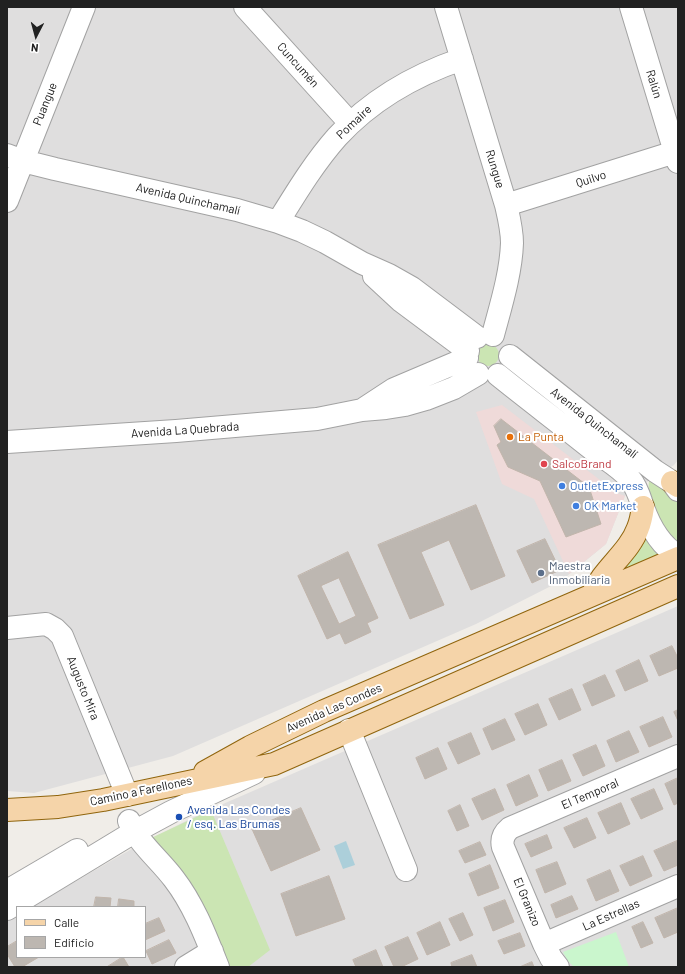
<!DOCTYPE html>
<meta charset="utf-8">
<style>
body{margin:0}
#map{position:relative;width:685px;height:974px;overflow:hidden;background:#f0ede8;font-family:Barlow,sans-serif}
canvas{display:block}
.frame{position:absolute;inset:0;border:8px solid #212121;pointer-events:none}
.legend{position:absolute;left:16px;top:906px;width:130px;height:52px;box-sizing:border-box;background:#fff;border:1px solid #a6a6a6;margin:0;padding:5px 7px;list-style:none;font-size:12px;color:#212121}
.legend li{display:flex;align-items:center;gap:8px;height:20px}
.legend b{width:20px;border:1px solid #a6a6a6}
.north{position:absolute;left:16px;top:16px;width:40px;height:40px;-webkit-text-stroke:3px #fff;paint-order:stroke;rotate:186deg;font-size:11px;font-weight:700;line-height:16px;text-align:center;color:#212121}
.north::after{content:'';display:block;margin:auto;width:14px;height:18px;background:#212121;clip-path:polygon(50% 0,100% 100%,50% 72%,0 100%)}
</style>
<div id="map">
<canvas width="685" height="974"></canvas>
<div class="frame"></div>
<ul class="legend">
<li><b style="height:5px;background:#f5d4a9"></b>Calle</li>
<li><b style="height:11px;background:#bdb7b1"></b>Edificio</li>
</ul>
<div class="north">N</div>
</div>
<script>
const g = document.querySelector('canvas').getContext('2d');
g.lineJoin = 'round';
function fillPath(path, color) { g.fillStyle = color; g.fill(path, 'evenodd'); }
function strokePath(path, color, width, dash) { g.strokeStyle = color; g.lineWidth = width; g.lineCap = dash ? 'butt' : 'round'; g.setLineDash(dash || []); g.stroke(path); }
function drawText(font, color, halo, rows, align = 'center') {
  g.font = font + ' Barlow,sans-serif'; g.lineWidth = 4; g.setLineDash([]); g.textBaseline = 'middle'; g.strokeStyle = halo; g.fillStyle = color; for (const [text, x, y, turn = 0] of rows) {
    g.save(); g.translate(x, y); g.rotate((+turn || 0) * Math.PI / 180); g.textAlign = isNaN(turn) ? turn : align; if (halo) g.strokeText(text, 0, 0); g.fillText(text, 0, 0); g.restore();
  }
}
const residential = new Path2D(`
 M7,7H678V460L674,465L625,496L606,544L561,581L476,624L173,756L34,793L7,791Z
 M678,606V967H7V921L17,915V957H145V907H31L142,843L200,814Z`);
const commercial = new Path2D(`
 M502,405L617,493L625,496L606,544L569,574L534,499L502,484L476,412Z`);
const grass = new Path2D(`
 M477 355a11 11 0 1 1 22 0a11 11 0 1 1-22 0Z
 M649,479L672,491L678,502V541L676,542L668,538L648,496Z
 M643,528L663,554L612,573Z
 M211,810L270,950L248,967H230L205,910L149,839Z`);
const park = new Path2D(`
 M616,932L629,967H574L568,961L563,952Z`);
const water = new Path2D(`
 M346,841L355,865L343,869L334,846Z`);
const building = new Path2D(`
 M501,419L589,487L601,524L566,537L540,481L508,467L497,445L501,442L494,426Z
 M476,505L505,576L471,590L449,540L421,552L444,605L410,619L378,545Z
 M545,539L560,570L532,583L517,551Z
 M348,552L378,618L367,623L371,632L345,644L340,633L327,639L298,576ZM339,578L356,616L339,624L321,586Z
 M672,646L678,658V668L659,676L650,656Z
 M639,660L648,681L625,691L616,671Z
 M605,675L615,696L592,706L583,685Z
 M572,689L581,710L559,720L549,699Z
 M538,704L547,725L525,735L515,714Z
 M678,710V721L674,712Z
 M663,717L672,737L649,747L640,727Z
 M505,719L515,740L492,750L483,729Z
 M629,731L639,752L616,762L607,741Z
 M471,733L480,754L458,764L448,743Z
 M596,745L605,766L583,776L573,755Z
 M438,748L447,769L425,779L416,758Z
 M562,760L571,781L548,791L539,770Z
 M529,775L538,796L516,806L507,785Z
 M678,778V803L674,805L665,784Z
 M495,789L504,810L482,820L472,799Z
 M654,789L663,809L641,819L631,799Z
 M621,803L630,824L608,834L598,813Z
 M460,805L469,826L457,831L448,811Z
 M301,808L320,850L271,871L252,829Z
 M587,818L596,838L574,848L564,828Z
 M547,835L552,848L531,857L525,844Z
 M677,841L678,865L664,871L654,851Z
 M480,842L486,855L465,863L459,851Z
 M643,856L652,876L630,886L620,866Z
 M557,862L566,884L545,893L536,870Z
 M490,865L499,888L478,896L469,874Z
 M610,870L619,891L596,901L587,880Z
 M329,876L345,919L296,936L281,894Z
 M572,896L578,909L556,918L551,905Z
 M96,897L111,898L110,907H94Z
 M119,899L134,901V907H118Z
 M505,900L514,922L493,931L484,908Z
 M678,908V932L664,938L655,918Z
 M463,913L473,935L460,941L449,919Z
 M159,918L165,931L145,940V924Z
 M440,922L450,945L427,955L417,933Z
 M643,922L653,943L641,948L632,927Z
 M520,933L525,946L504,954L498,941Z
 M408,937L418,959L401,967H394L385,947Z
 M169,940L176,953L152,964L146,951Z
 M17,941V957H39L22,967H15L7,954V947Z
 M376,950L383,967H356L353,960Z
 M472,955L477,967H452L451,963Z
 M123,957L129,967H107Z
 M532,962L534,967H520Z`);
const minor = new Path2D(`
 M245,7L350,123
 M446,7L506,205C509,218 512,230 512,243C511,273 501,305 493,335
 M631,7L678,162
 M7,155L23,161L55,169L237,210L278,222L302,231L325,242L362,263L389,275L412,288L477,337
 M7,201L84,7
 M506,205L675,152
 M278,222C296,193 314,163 337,137C371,100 415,75 462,59
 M374,276L401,301L468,351
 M510,356L655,471L672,482L678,490
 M498,375C529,400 561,424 592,449C605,459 620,467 630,479C637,487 640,498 643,507C650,527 660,545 678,556
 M365,408L394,389L467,358
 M7,442L176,431L317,419L362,410L386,408L405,405L426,399L454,388L478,374
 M7,628L46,624L55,629L62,636L127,795
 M349,730L406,870
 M129,821C139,844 159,859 174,879C194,905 206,937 218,967
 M7,891L77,850
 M7,909L134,832L171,812L254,773
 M544,944L678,886
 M186,967L212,951
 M558,967L551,958L544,944L503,847C501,839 504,833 510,828L678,756`);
const major = new Path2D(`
 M672,482L678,486
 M592,595C603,569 629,553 638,528C641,521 642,514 643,507
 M205,772L250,747L324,711L678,558
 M7,810L58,807L103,800L274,764L678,586`);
const markers = [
 [510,437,4,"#e8710a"],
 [544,464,4,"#e0444e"],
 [562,486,4,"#3f7fe0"],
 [576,506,4,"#3f7fe0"],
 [541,573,4,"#5c6f8a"],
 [179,817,4,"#1a4fb4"]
];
const streetNames = [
 ["Cuncumén",298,65,48],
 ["Ralún",654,84,73],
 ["Puangue",45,104,-68],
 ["Pomaire",354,122,-43],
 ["Rungue",495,169,73],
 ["Quilvo",591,179,-18],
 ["Avenida Quinchamalí",188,199,13],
 ["Avenida Quinchamalí",594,423,38],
 ["Avenida La Quebrada",185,430,-4],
 ["Augusto Mira",83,688,68],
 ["Avenida Las Condes",334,708,-24],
 ["Camino a Farellones",141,791,-12],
 ["El Temporal",590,794,-23],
 ["El Granizo",527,902,67],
 ["La Estrellas",611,915,-24]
];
const foodNames = [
 ["La Punta",518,437]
];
const healthNames = [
 ["SalcoBrand",552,464]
];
const shopNames = [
 ["OutletExpress",570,486],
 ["OK Market",584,506]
];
const serviceNames = [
 ["Maestra",549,566],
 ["Inmobiliaria",549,580]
];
const transitNames = [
 ["Avenida Las Condes",187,810],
 ["/ esq. Las Brumas",187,824]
];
fillPath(residential, '#dfdede');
fillPath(commercial, '#efdad9');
fillPath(grass, '#cbe5b3');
fillPath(park, '#caf6cd');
fillPath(water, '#accfda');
fillPath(building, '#bdb7b1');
strokePath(building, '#c1b5ab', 1);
strokePath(minor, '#a2a2a2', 24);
strokePath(major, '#90650d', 24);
strokePath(minor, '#fff', 22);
strokePath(major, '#f5d4a9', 22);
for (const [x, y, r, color] of markers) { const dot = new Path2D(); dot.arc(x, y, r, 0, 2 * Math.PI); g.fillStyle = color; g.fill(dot); strokePath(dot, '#fff', 1.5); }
drawText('12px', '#212121', '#fff', streetNames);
drawText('12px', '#c56008', '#fff', foodNames, 'left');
drawText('12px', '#be3a42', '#fff', healthNames, 'left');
drawText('12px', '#366cbe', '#fff', shopNames, 'left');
drawText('12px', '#4e5e75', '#fff', serviceNames, 'left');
drawText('12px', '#164399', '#fff', transitNames, 'left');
</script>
